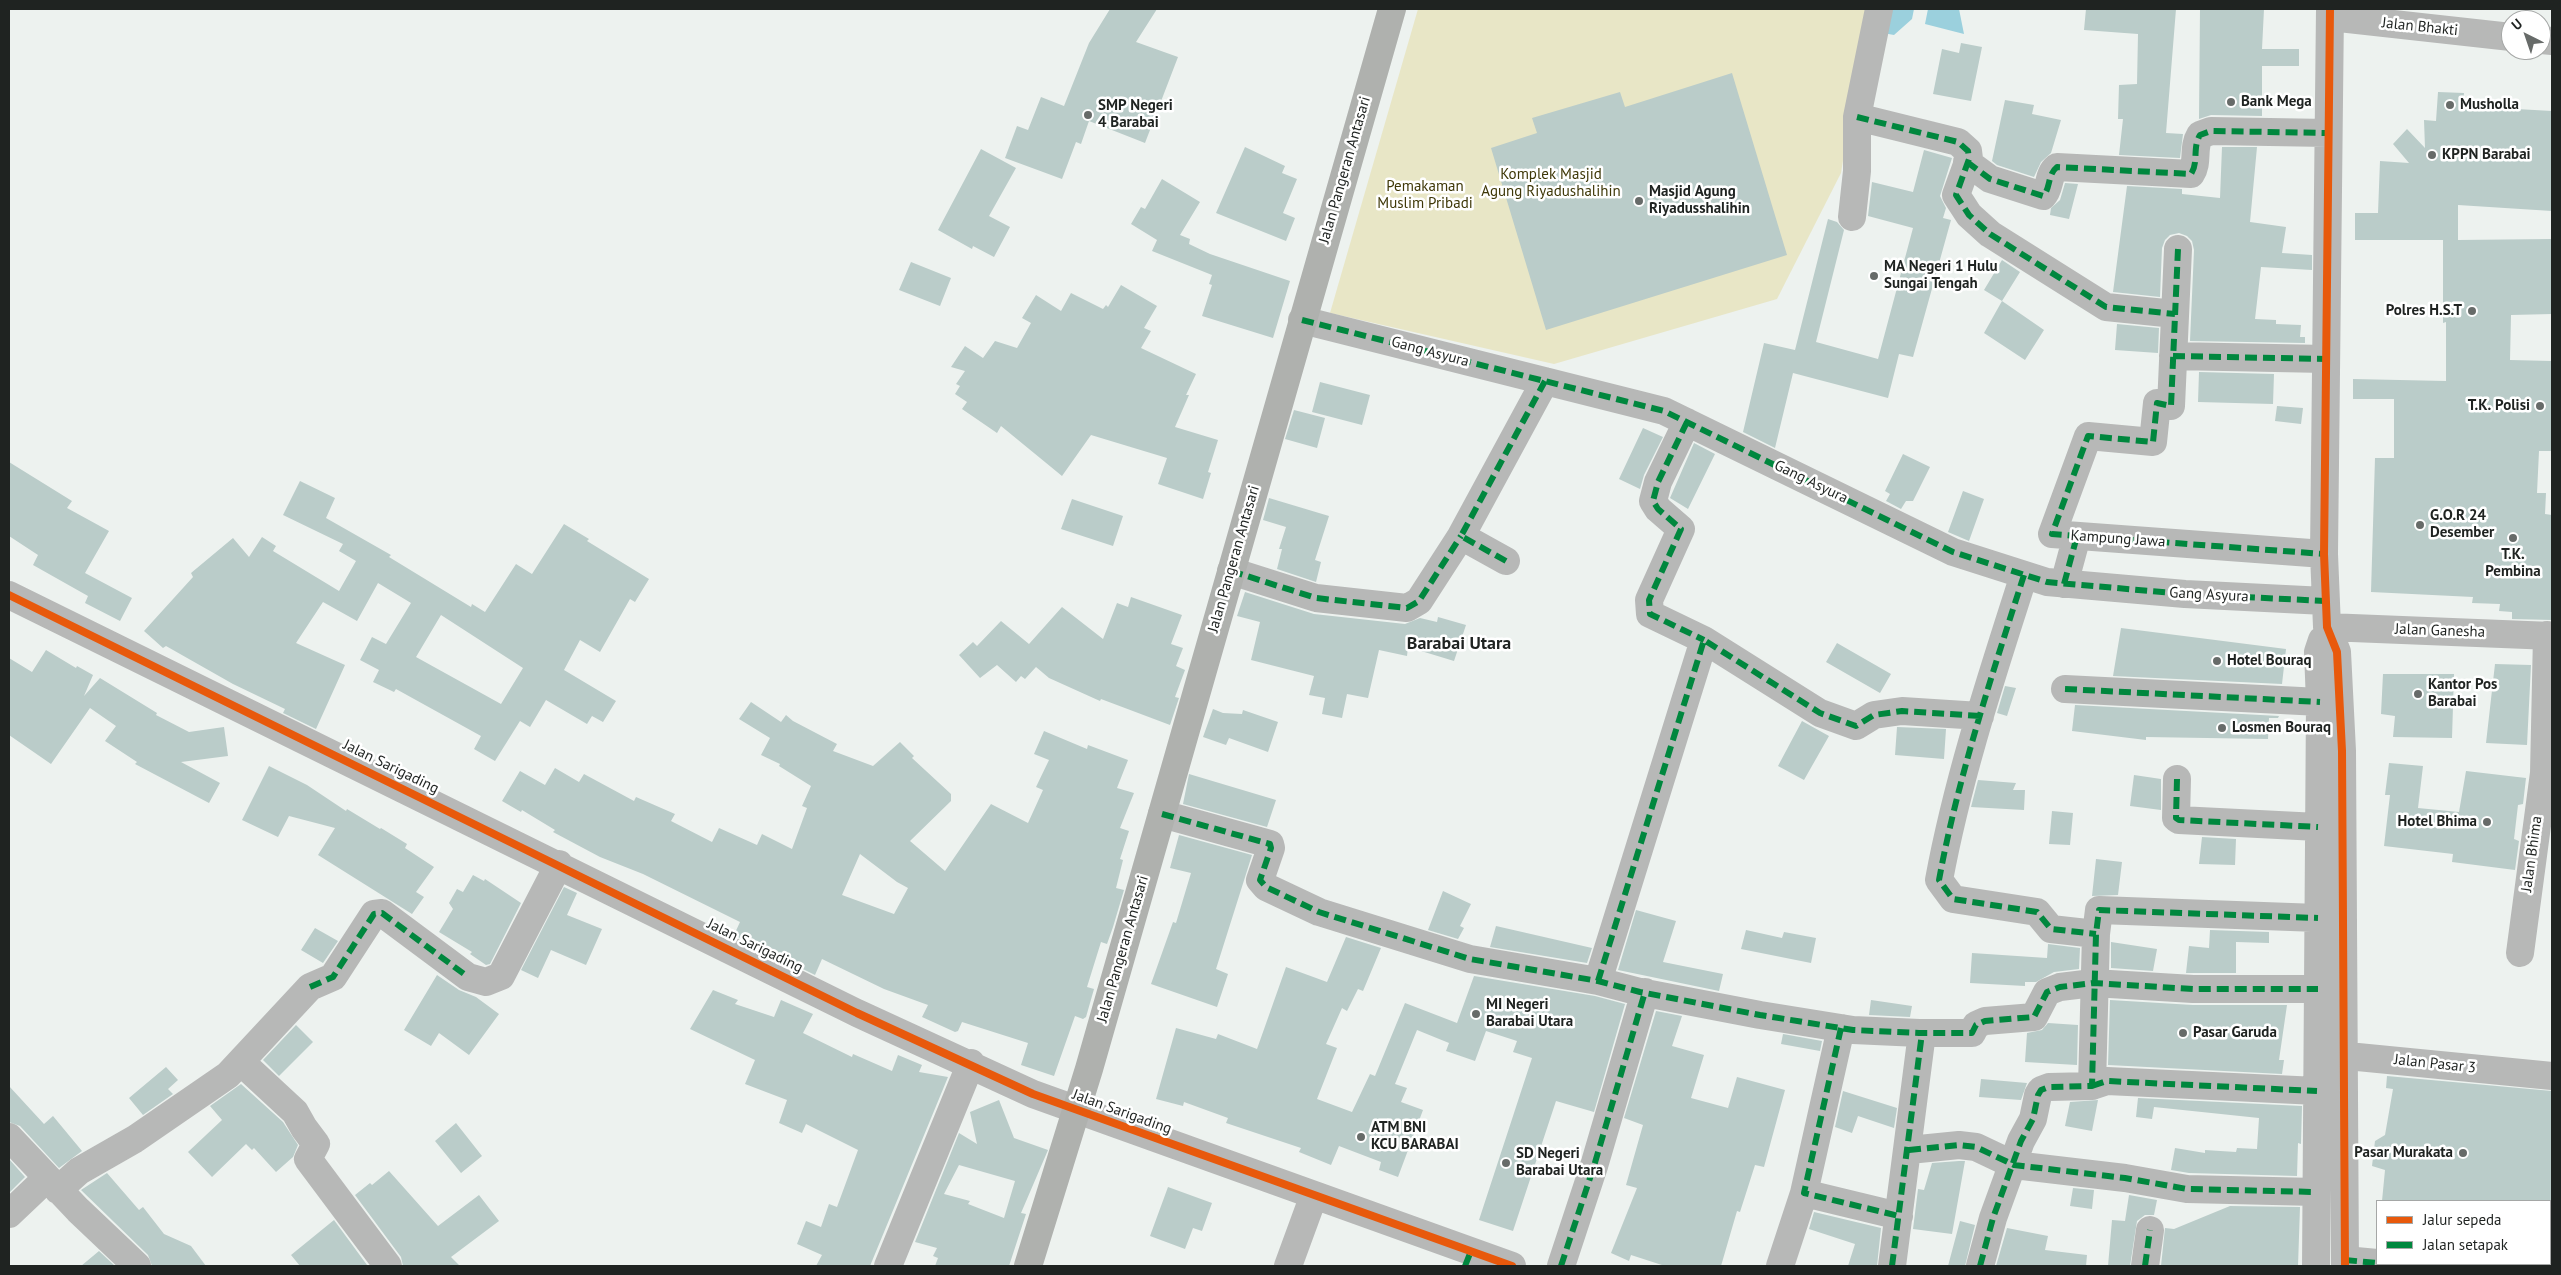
<!DOCTYPE html>
<style>
body{margin:0}
#map{position:relative;width:2561px;height:1275px;overflow:hidden;background:#edf2ef;font-family:"PT Sans",sans-serif}
canvas{display:block}
.frame{position:absolute;inset:0;border:10px solid #1f2321;pointer-events:none}
.legend{position:absolute;left:2376px;top:1200px;width:175px;height:65px;box-sizing:border-box;background:#fff;border:1px solid #a5a7a6;margin:0;padding:6px 9px;list-style:none;font-size:15px;color:#1f2321}
.legend li{display:flex;align-items:center;gap:10px;height:25px}
.legend b{width:25px;border:1px solid #a5a7a6}
.north{position:absolute;left:2501px;top:10px;width:50px;height:50px;box-sizing:border-box;background:#fff;border:1px solid #a5a7a6;border-radius:50%;rotate:319deg;font-size:14px;font-weight:700;line-height:20px;text-align:center;color:#1f2321}
.north::after{content:'';display:block;margin:auto;width:18px;height:22px;background:#676b69;clip-path:polygon(50% 0,100% 100%,50% 72%,0 100%)}
</style>
<div id="map">
<canvas width="2561" height="1275"></canvas>
<div class="frame"></div>
<ul class="legend">
<li><b style="height:6px;background:#e8590c"></b>Jalur sepeda</li>
<li><b style="height:6px;background:#00873e"></b>Jalan setapak</li>
</ul>
<div class="north">U</div>
</div>
<script>
const g = document.querySelector('canvas').getContext('2d');
g.lineJoin = 'round';
function fillPath(path, color) { g.fillStyle = color; g.fill(path, 'evenodd'); }
function strokePath(path, color, width, dash) { g.strokeStyle = color; g.lineWidth = width; g.lineCap = dash ? 'butt' : 'round'; g.setLineDash(dash || []); g.stroke(path); }
function drawText(font, color, halo, rows, align = 'center') {
  g.font = font + ' "PT Sans",sans-serif'; g.lineWidth = 5; g.setLineDash([]); g.textBaseline = 'middle'; g.strokeStyle = halo; g.fillStyle = color; for (const [text, x, y, turn = 0] of rows) {
    g.save(); g.translate(x, y); g.rotate((+turn || 0) * Math.PI / 180); g.textAlign = isNaN(turn) ? turn : align; if (halo) g.strokeText(text, 0, 0); g.fillText(text, 0, 0); g.restore();
  }
}
const green = new Path2D(`
 M1418,9H1867L1841,173L1777,299L1554,364L1330,313Z`);
const water = new Path2D(`
 M1887,9H1914L1912,19L1894,35L1883,33Z
 M1928,9H1959L1964,34L1925,24Z`);
const building = new Path2D(`
 M1110,9H1157L1136,42L1178,57L1145,143L1089,121L1081,144L1076,142L1062,179L1005,158L1017,126L1028,130L1041,97L1064,106L1089,43Z
 M2086,9H2176L2166,133L2183,134L2180,158L2119,155L2123,119H2118L2119,85L2137,84L2138,34L2084,30Z
 M2200,9H2264L2262,49H2299V66H2262V116L2211,115L2199,119Z
 M1961,43L1982,47L1971,101L1933,94L1942,49L1959,53Z
 M1732,73L1787,255L1546,330L1491,148L1537,133L1532,118L1620,92L1625,107Z
 M2438,92L2464,93L2463,106L2552,111V211L2458,205V240L2552,239V314L2511,315L2510,360L2552,361V451H2539L2537,493H2546L2545,514L2552,515V620L2512,619V612L2499,611L2500,604L2472,603L2473,597L2371,592L2375,458H2394V399H2353V379L2446,381V322L2443,323V240H2355V213H2378L2380,161L2409,163L2393,144L2407,129L2425,148L2424,120L2436,121Z
 M2005,100L2034,105L2032,114L2061,120L2051,153L2041,162L2034,177L1997,165L1992,161Z
 M1245,147L1285,166L1282,173L1297,179L1283,213L1295,218L1286,241L1216,213Z
 M2222,147H2257L2250,222L2286,227L2282,253L2312,255V270L2261,267L2255,319L2276,320V324L2301,325L2300,337H2305V343L2190,341L2194,250L2192,241L2187,236L2179,233L2170,235L2165,240L2162,248L2160,297L2113,292L2127,186L2182,189V194L2220,198Z
 M981,149L1016,168L989,216L1010,227L994,257L973,246L972,249L938,230Z
 M1924,150L1952,158L1940,196L1946,208L1943,218L1951,220L1913,357L1899,354L1888,398L1793,373L1775,448L1743,432L1764,343L1795,350L1828,219L1837,222L1844,230L1816,342L1878,359L1913,228L1868,216L1872,182L1913,192Z
 M1162,179L1200,202L1180,235L1190,239L1189,244L1210,254L1290,281L1273,338L1202,316L1212,285L1209,284L1212,275L1152,251L1157,240L1131,224L1141,207L1145,209Z
 M2065,183L2078,184L2069,219L2050,215L2051,208L2060,200Z
 M2002,260L2020,272L2002,301L1984,290Z
 M911,262L951,278L940,306L899,290Z
 M1121,285L1157,306L1144,328L1151,331L1141,348L1196,374L1186,395H1189L1175,427L1218,440L1208,472L1211,473L1203,499L1158,484L1167,458L1091,435L1062,476L1001,426L997,433L962,409L967,402L955,394L960,386L956,384L965,371L951,367L965,346L983,358L995,341L1017,348L1031,323L1022,318L1036,295L1061,311L1071,293L1103,309L1106,305L1108,307Z
 M2002,301L2044,330L2025,360L1984,333Z
 M2117,324L2159,328L2158,353L2115,350Z
 M2199,372L2274,374L2273,404L2198,402Z
 M1320,382L1370,395L1362,425L1312,412Z
 M2277,406L2303,408L2301,424L2275,421Z
 M1294,410L1325,418L1317,448L1285,439Z
 M1643,428L1663,437L1644,475L1640,489L1619,479Z
 M1694,443L1715,454L1688,509L1670,498Z
 M1903,454L1930,467L1913,501H1906L1901,509L1886,501L1890,494L1885,491Z
 M9,462L72,501L67,508L109,531L85,573L132,598L120,621L85,603L88,596L33,565L38,555L9,536Z
 M300,481L335,498L326,518L391,555L389,557L471,607L472,604L485,612L516,564L532,574L564,524L589,539L587,541L649,579L635,602L630,599L600,652L580,640L564,670L616,701L603,722L592,716L587,724L546,700L530,727L520,721L495,761L474,749L481,736L396,689L394,692L373,682L379,670L360,660L372,637L386,644L411,603L378,583L357,621L323,602L296,643L345,665L316,729L283,713L285,709L233,684L166,646L163,648L144,631L193,577L191,573L233,538L249,557L262,537L276,546L273,551L339,591L356,561L339,551L343,544L283,515ZM441,615L523,668L501,704L416,657Z
 M1963,491L1984,499L1969,541L1948,532Z
 M1269,498L1329,516L1315,560L1321,562L1316,582L1277,569L1282,549H1279L1286,527L1263,520Z
 M1072,499L1123,516L1113,546L1061,529Z
 M1245,592L1314,614L1405,624L1420,618L1437,622L1438,617L1466,625L1454,661L1408,647L1407,656L1379,650L1368,698L1347,694L1342,718L1322,714L1325,698L1309,695L1314,676L1251,660L1260,622L1237,616Z
 M1131,597L1182,615L1171,644L1183,648L1176,666L1185,670L1175,697L1179,698L1170,725L1101,699L1100,701L1049,678L1036,667L1025,679L1021,676L1016,682L997,665L980,678L959,655L973,642L977,646L1001,621L1029,644L1062,607L1103,639L1117,603L1128,607Z
 M2121,628L2286,649L2282,684L2113,676Z
 M1837,643L1891,674L1880,693L1826,662Z
 M46,650L76,668L77,666L93,675L84,696L100,678L157,713L156,715L189,732L224,727L228,756L181,762L220,783L209,803L135,764L137,762L105,741L116,726L90,708L51,764L9,735V658L32,672Z
 M2495,664L2531,665L2527,745L2486,743Z
 M2383,674H2454L2452,738L2393,737L2395,716L2381,714Z
 M2005,686L2016,688L2007,716L1997,713Z
 M751,702L781,722L786,715L793,721L837,744L833,751L873,766L900,742L914,756L912,758L951,794V801L910,841L945,871L991,804L1028,823L1043,790L1036,787L1049,760L1034,754L1044,731L1087,749L1088,745L1128,760L1117,788L1134,793L1120,828L1129,831L1120,859L1123,860L1116,888L1124,890L1113,927L1107,944L1101,942L1087,987L1094,989L1086,1017L1083,1019L1075,1016L1054,1076L1021,1065L1028,1043L962,1022L958,1031L955,1032L922,1017L928,1005L884,989L822,959L815,975L734,935L740,922L643,874L600,857L553,832L555,830L522,810L521,812L502,801L520,771L545,785L555,768L579,782L584,774L634,801L636,797L675,814L671,821L712,842L719,828L757,845L762,834L792,849L807,808L802,806L811,786L779,766L780,764L761,755L770,738L739,719ZM860,854L897,882L908,888L894,914L842,895Z
 M2075,705L2279,716L2278,718H2269L2268,739L2146,737V740L2072,731Z
 M1213,709L1223,713L1242,714L1243,710L1278,722L1268,752L1229,738L1226,745L1203,737Z
 M1802,721L1829,736L1804,780L1778,766Z
 M1897,727L1946,729L1944,759L1895,755Z
 M2389,763L2423,766L2418,808L2459,812L2466,771L2526,778L2523,804L2518,805L2514,839L2519,841L2515,870L2452,862L2453,854L2384,846L2390,795H2385Z
 M269,766L307,785L346,811L347,809L380,829L381,828L407,844L405,848L434,867L416,892L424,897L412,914L318,855L335,828L289,816L278,837L242,820Z
 M1189,774L1276,800L1267,827L1183,804Z
 M2134,775L2161,779V810L2130,806Z
 M1978,780L2016,783L2013,790H2025L2024,810L1971,807Z
 M2052,811L2073,813L2070,845L2049,844Z
 M1179,835L1252,855L1216,969L1228,974L1217,1007L1151,984L1173,922L1176,923L1191,873L1170,868Z
 M2202,837L2236,839L2235,865L2199,864Z
 M2096,859L2122,862L2118,895L2092,896Z
 M473,875L484,881L485,879L521,903L490,964L486,965L470,954L472,952L439,932L453,909L449,903L457,889L463,892Z
 M564,887L577,893L567,915L602,929L586,965L551,950L538,978L521,970Z
 M1443,891L1471,904L1460,926L1464,928L1458,939L1428,930Z
 M1636,910L1676,921L1663,962L1723,974L1719,991L1618,970Z
 M1496,926L1592,948L1587,963L1490,947Z
 M315,928L338,941L323,963L301,950Z
 M1746,930L1782,938L1784,932L1816,938L1811,963L1741,949Z
 M2210,930L2269,932V943L2236,942V973H2186L2189,946L2209,948Z
 M1346,937L1381,948L1363,991L1358,989L1347,1011L1342,1008L1326,1044L1337,1048L1317,1099L1352,1112L1370,1074L1375,1076L1405,1003L1457,1023L1474,976L1595,996L1625,1004L1594,1112L1556,1101L1513,1231L1479,1220L1532,1058L1513,1052L1517,1041L1486,1031L1475,1061L1446,1051L1449,1043L1417,1030L1395,1084L1407,1088L1401,1102L1423,1110L1398,1177L1379,1170L1381,1162L1339,1146L1331,1165L1299,1152L1301,1148L1226,1123L1228,1118L1184,1102L1183,1106L1156,1099L1176,1028L1216,1039L1218,1034L1257,1049L1286,967L1327,982Z
 M2111,942L2157,949L2153,971L2111,968Z
 M2048,944L2080,948L2079,969L2054,972L2036,982H2025V986L1970,983L1972,953L2047,958Z
 M437,975L459,990L476,997L499,1014L469,1055L439,1033L431,1046L404,1030Z
 M713,990L738,1000L735,1004L774,1017L781,1000L813,1014L803,1033L852,1057L853,1054L892,1071L898,1055L922,1065L919,1072L948,1077L870,1266H816L822,1255L797,1244L806,1221L821,1227L829,1204L837,1207L858,1150L806,1124L802,1133L779,1123L787,1100L745,1084L755,1060L690,1029Z
 M1871,1000L1912,1006L1910,1017L1869,1015Z
 M2110,1000L2193,1005H2287L2279,1060H2284L2282,1074L2108,1065Z
 M1656,1011L1682,1016L1672,1046L1704,1055L1691,1098L1728,1108L1737,1077L1785,1090L1764,1167L1755,1165L1740,1212L1737,1211L1721,1266H1665L1631,1255L1629,1261L1611,1253L1637,1188L1626,1185L1643,1125L1624,1118Z
 M2048,1023L2078,1025L2077,1065L2025,1062L2027,1033L2042,1030Z
 M296,1025L313,1042L279,1076L263,1060Z
 M1783,1034L1822,1041L1820,1051L1781,1044Z
 M166,1067L178,1080L168,1089L173,1094L143,1115L129,1098Z
 M2387,1076L2552,1091V1201H2382L2385,1170L2372,1166L2375,1141L2385,1135L2393,1089L2386,1088Z
 M1981,1079L2027,1083L2021,1100L1979,1097Z
 M241,1084L283,1122L298,1145L293,1157L276,1172L254,1148L252,1150L246,1144L212,1177L188,1152L222,1120L210,1106Z
 M9,1086L44,1124L53,1116L82,1151L59,1168L20,1126L9,1122Z
 M1843,1091L1897,1108L1894,1128L1858,1116L1852,1133L1835,1127Z
 M2138,1098L2302,1106L2301,1144L2298,1143L2297,1176L2189,1173L2171,1170L2175,1148L2205,1153V1150L2236,1152L2237,1148L2257,1149L2259,1118L2154,1107L2152,1119L2136,1117Z
 M999,1100L1014,1138L1048,1150L1021,1213L1026,1214L1009,1266H935L938,1258L933,1256L937,1248L915,1242L959,1133L977,1144L970,1112ZM959,1165L1015,1181L1004,1218L968,1204L970,1201L944,1194Z
 M2098,1100L2092,1131L2065,1126L2070,1102Z
 M456,1123L482,1156L461,1173L435,1141Z
 M9,1159L25,1177L9,1193Z
 M1959,1161H1965L1952,1234L1913,1229L1918,1189L1924,1190L1932,1163Z
 M389,1171L438,1226L479,1195L499,1221L451,1257L460,1266H403L401,1257L355,1195L370,1183L372,1185Z
 M107,1173L139,1210L143,1207L164,1234L191,1246L206,1266H152L148,1255L81,1190Z
 M1168,1187L1212,1203L1202,1231L1193,1228L1185,1249L1150,1236Z
 M2073,1188L2094,1190L2092,1209L2070,1206Z
 M2129,1195L2157,1200L2154,1215H2145L2137,1221L2130,1266H2108L2112,1220L2125,1221Z
 M2230,1206L2300,1207L2298,1266H2161L2165,1228L2174,1229Z
 M1814,1212L1881,1228L1877,1266H1848L1855,1244L1809,1229Z
 M334,1220L367,1265L300,1266L291,1255Z
 M1960,1221L1975,1225L1965,1266H1948Z
 M2007,1228L2048,1236L2045,1250L2087,1255L2086,1266H1996Z
 M99,1251L115,1266H81Z`);
const minor = new Path2D(`
 M2330,9L2324,554L2327,627L2337,652L2342,751L2345,1266
 M2330,17L2511,37
 M2541,40L2552,41
 M1857,117L1958,142L1968,151L1969,159L1956,195L1969,215L1990,234L2106,307L2175,314
 M1967,162L1990,179L2043,196C2051,188 2047,175 2057,167L2191,174C2199,162 2192,148 2200,135L2211,131L2328,133
 M1852,217L1857,171V117L1879,9
 M2178,249L2171,406L2157,403L2153,442L2088,436L2052,534L2324,554
 M1302,320L1664,411L1953,552L2047,582L2185,594L2325,601
 M2173,356L2326,359
 M1687,422L1658,482L1653,501L1658,509L1681,529L1649,600L1650,614L1704,640
 M1506,561L1461,536L1545,381
 M1231,571L1316,598L1407,608L1419,601L1461,536
 M2024,575C1992,675 1958,777 1939,880L1953,899L2037,912L2051,929L2096,934
 M2064,584L2077,536
 M9,595L857,1013L1033,1094L1512,1266
 M2327,627L2552,636
 M2065,689L2320,702
 M2177,779L2176,818L2179,820L2318,827
 M1162,814L1270,844L1271,848L1260,880L1266,887L1319,912L1470,959L1598,981L1640,992L1760,1015L1853,1030L1919,1033H1972L1976,1025L1985,1021L2034,1017L2047,992L2060,987L2093,983L2193,989H2318
 M2520,953L2544,773L2547,635
 M1598,981L1704,640L1820,713L1856,726L1874,715L1902,711L1980,716
 M2327,1054L2552,1076
 M241,1062L295,1112L304,1128L316,1144L308,1159L388,1266
 M2092,1086L2107,1081L2317,1091
 M9,1137L78,1210L137,1266
 M1909,1150L1959,1145L1976,1147L2014,1165L2125,1178L2187,1189L2316,1192
 M58,1190L79,1171L135,1139L228,1075L310,987L333,977L374,914L382,913L468,977L486,982L501,976L559,864
 M1804,1193L1899,1216
 M9,1214L47,1178
 M2345,1260L2377,1263
 M2389,1264L2416,1266
 M888,1266L971,1063
 M1288,1266L1314,1195
 M1561,1266L1594,1166L1645,992
 M1780,1266L1804,1193L1841,1028
 M1892,1266L1922,1033
 M1980,1266L1993,1218L2021,1141L2033,1119L2038,1095L2041,1090L2049,1087L2092,1086L2096,934L2099,910L2318,918
 M2145,1266L2150,1230
 M2316,1266L2320,702L2318,652L2322,640`);
const major = new Path2D(`
 M1028,1266L1089,1069L1392,9`);
const quiet = new Path2D(`
 M1857,117L1958,142L1968,151L1969,159L1956,195L1969,215L1990,234L2106,307L2175,314
 M1967,162L1990,179L2043,196C2051,188 2047,175 2057,167L2191,174C2199,162 2192,148 2200,135L2211,131L2328,133
 M2178,249L2171,406L2157,403L2153,442L2088,436L2052,534L2324,554
 M1302,320L1664,411L1953,552L2047,582L2185,594L2325,601
 M2173,356L2326,359
 M1687,422L1658,482L1653,501L1658,509L1681,529L1649,600L1650,614L1704,640
 M1506,561L1461,536L1545,381
 M1231,571L1316,598L1407,608L1419,601L1461,536
 M2024,575C1992,675 1958,777 1939,880L1953,899L2037,912L2051,929L2096,934
 M2064,584L2077,536
 M2065,689L2320,702
 M2177,779L2176,818L2179,820L2318,827
 M1162,814L1270,844L1271,848L1260,880L1266,887L1319,912L1470,959L1598,981L1640,992L1760,1015L1853,1030L1919,1033H1972L1976,1025L1985,1021L2034,1017L2047,992L2060,987L2093,983L2193,989H2318
 M1598,981L1704,640L1820,713L1856,726L1874,715L1902,711L1980,716
 M310,987L333,977L374,914L382,913L468,977
 M1841,1028L1804,1193L1899,1216
 M2092,1086L2107,1081L2317,1091
 M1909,1150L1959,1145L1976,1147L2014,1165L2125,1178L2187,1189L2316,1192
 M2345,1260L2377,1263
 M2389,1264L2416,1266
 M1465,1266L1471,1251
 M1561,1266L1594,1166L1645,992
 M1892,1266L1922,1033
 M1980,1266L1993,1218L2021,1141L2033,1119L2038,1095L2041,1090L2049,1087L2092,1086L2096,934L2099,910L2318,918
 M2145,1266L2150,1230`);
const cycleway = new Path2D(`
 M2330,9L2324,554L2327,627L2337,652L2342,751L2345,1266
 M9,595L857,1013L1033,1094L1512,1266`);
const markers = [
 [2231,102,5,"#676b69"],
 [2450,105,5,"#676b69"],
 [1088,115,5,"#676b69"],
 [2432,155,5,"#676b69"],
 [1639,201,5,"#676b69"],
 [1874,276,5,"#676b69"],
 [2472,311,5,"#676b69"],
 [2540,406,5,"#676b69"],
 [2420,525,5,"#676b69"],
 [2513,538,5,"#676b69"],
 [2217,661,5,"#676b69"],
 [2418,694,5,"#676b69"],
 [2222,728,5,"#676b69"],
 [2487,822,5,"#676b69"],
 [1476,1014,5,"#676b69"],
 [2183,1033,5,"#676b69"],
 [1361,1137,5,"#676b69"],
 [2463,1153,5,"#676b69"],
 [1506,1163,5,"#676b69"]
];
const streetNames = [
 ["Jalan Bhakti",2420,27,6],
 ["Jalan Pangeran Antasari",1345,170,-74],
 ["Gang Asyura",1430,352,15],
 ["Gang Asyura",1811,482,26],
 ["Kampung Jawa",2118,539,4],
 ["Jalan Pangeran Antasari",1234,559,-74],
 ["Gang Asyura",2209,595,3],
 ["Jalan Ganesha",2440,631,2],
 ["Jalan Sarigading",391,767,26],
 ["Jalan Bhima",2532,854,-82],
 ["Jalan Sarigading",755,946,26],
 ["Jalan Pangeran Antasari",1123,949,-74],
 ["Jalan Pasar 3",2435,1064,6],
 ["Jalan Sarigading",1122,1112,20]
];
const poiNames = [
 ["Bank Mega",2241,102],
 ["Musholla",2460,105],
 ["SMP Negeri",1098,106],
 ["4 Barabai",1098,123],
 ["KPPN Barabai",2442,155],
 ["Masjid Agung",1649,192],
 ["Riyadusshalihin",1649,209],
 ["MA Negeri 1 Hulu",1884,267],
 ["Sungai Tengah",1884,284],
 ["Polres H.S.T",2462,311,"right"],
 ["T.K. Polisi",2530,406,"right"],
 ["G.O.R 24",2430,516],
 ["Desember",2430,533],
 ["T.K.",2513,555,"center"],
 ["Pembina",2513,572,"center"],
 ["Hotel Bouraq",2227,661],
 ["Kantor Pos",2428,685],
 ["Barabai",2428,702],
 ["Losmen Bouraq",2232,728],
 ["Hotel Bhima",2477,822,"right"],
 ["MI Negeri",1486,1005],
 ["Barabai Utara",1486,1022],
 ["Pasar Garuda",2193,1033],
 ["ATM BNI",1371,1128],
 ["KCU BARABAI",1371,1145],
 ["Pasar Murakata",2453,1153,"right"],
 ["SD Negeri",1516,1154],
 ["Barabai Utara",1516,1171]
];
const parkNames = [
 ["Komplek Masjid",1551,175],
 ["Agung Riyadushalihin",1551,192],
 ["Pemakaman",1425,187],
 ["Muslim Pribadi",1425,204]
];
const quarterNames = [
 ["Barabai Utara",1459,644]
];
fillPath(green, '#e8e6c6');
fillPath(water, '#9bd0dd');
fillPath(building, '#baccc9');
strokePath(minor, '#b7b8b7', 28);
strokePath(major, '#afb1ae', 28);
strokePath(quiet, '#00873e', 6, [12, 6]);
strokePath(cycleway, '#e8590c', 8);
for (const [x, y, r, color] of markers) { const dot = new Path2D(); dot.arc(x, y, r, 0, 2 * Math.PI); g.fillStyle = color; g.fill(dot); strokePath(dot, '#fff', 2); }
drawText('15px', '#1f2321', '#fff', streetNames);
drawText('bold 15px', '#1f2321', '#fff', poiNames, 'left');
drawText('15px', '#3e3707', '#fff', parkNames);
drawText('bold 18px', '#1f2321', '#fff', quarterNames);
</script>
